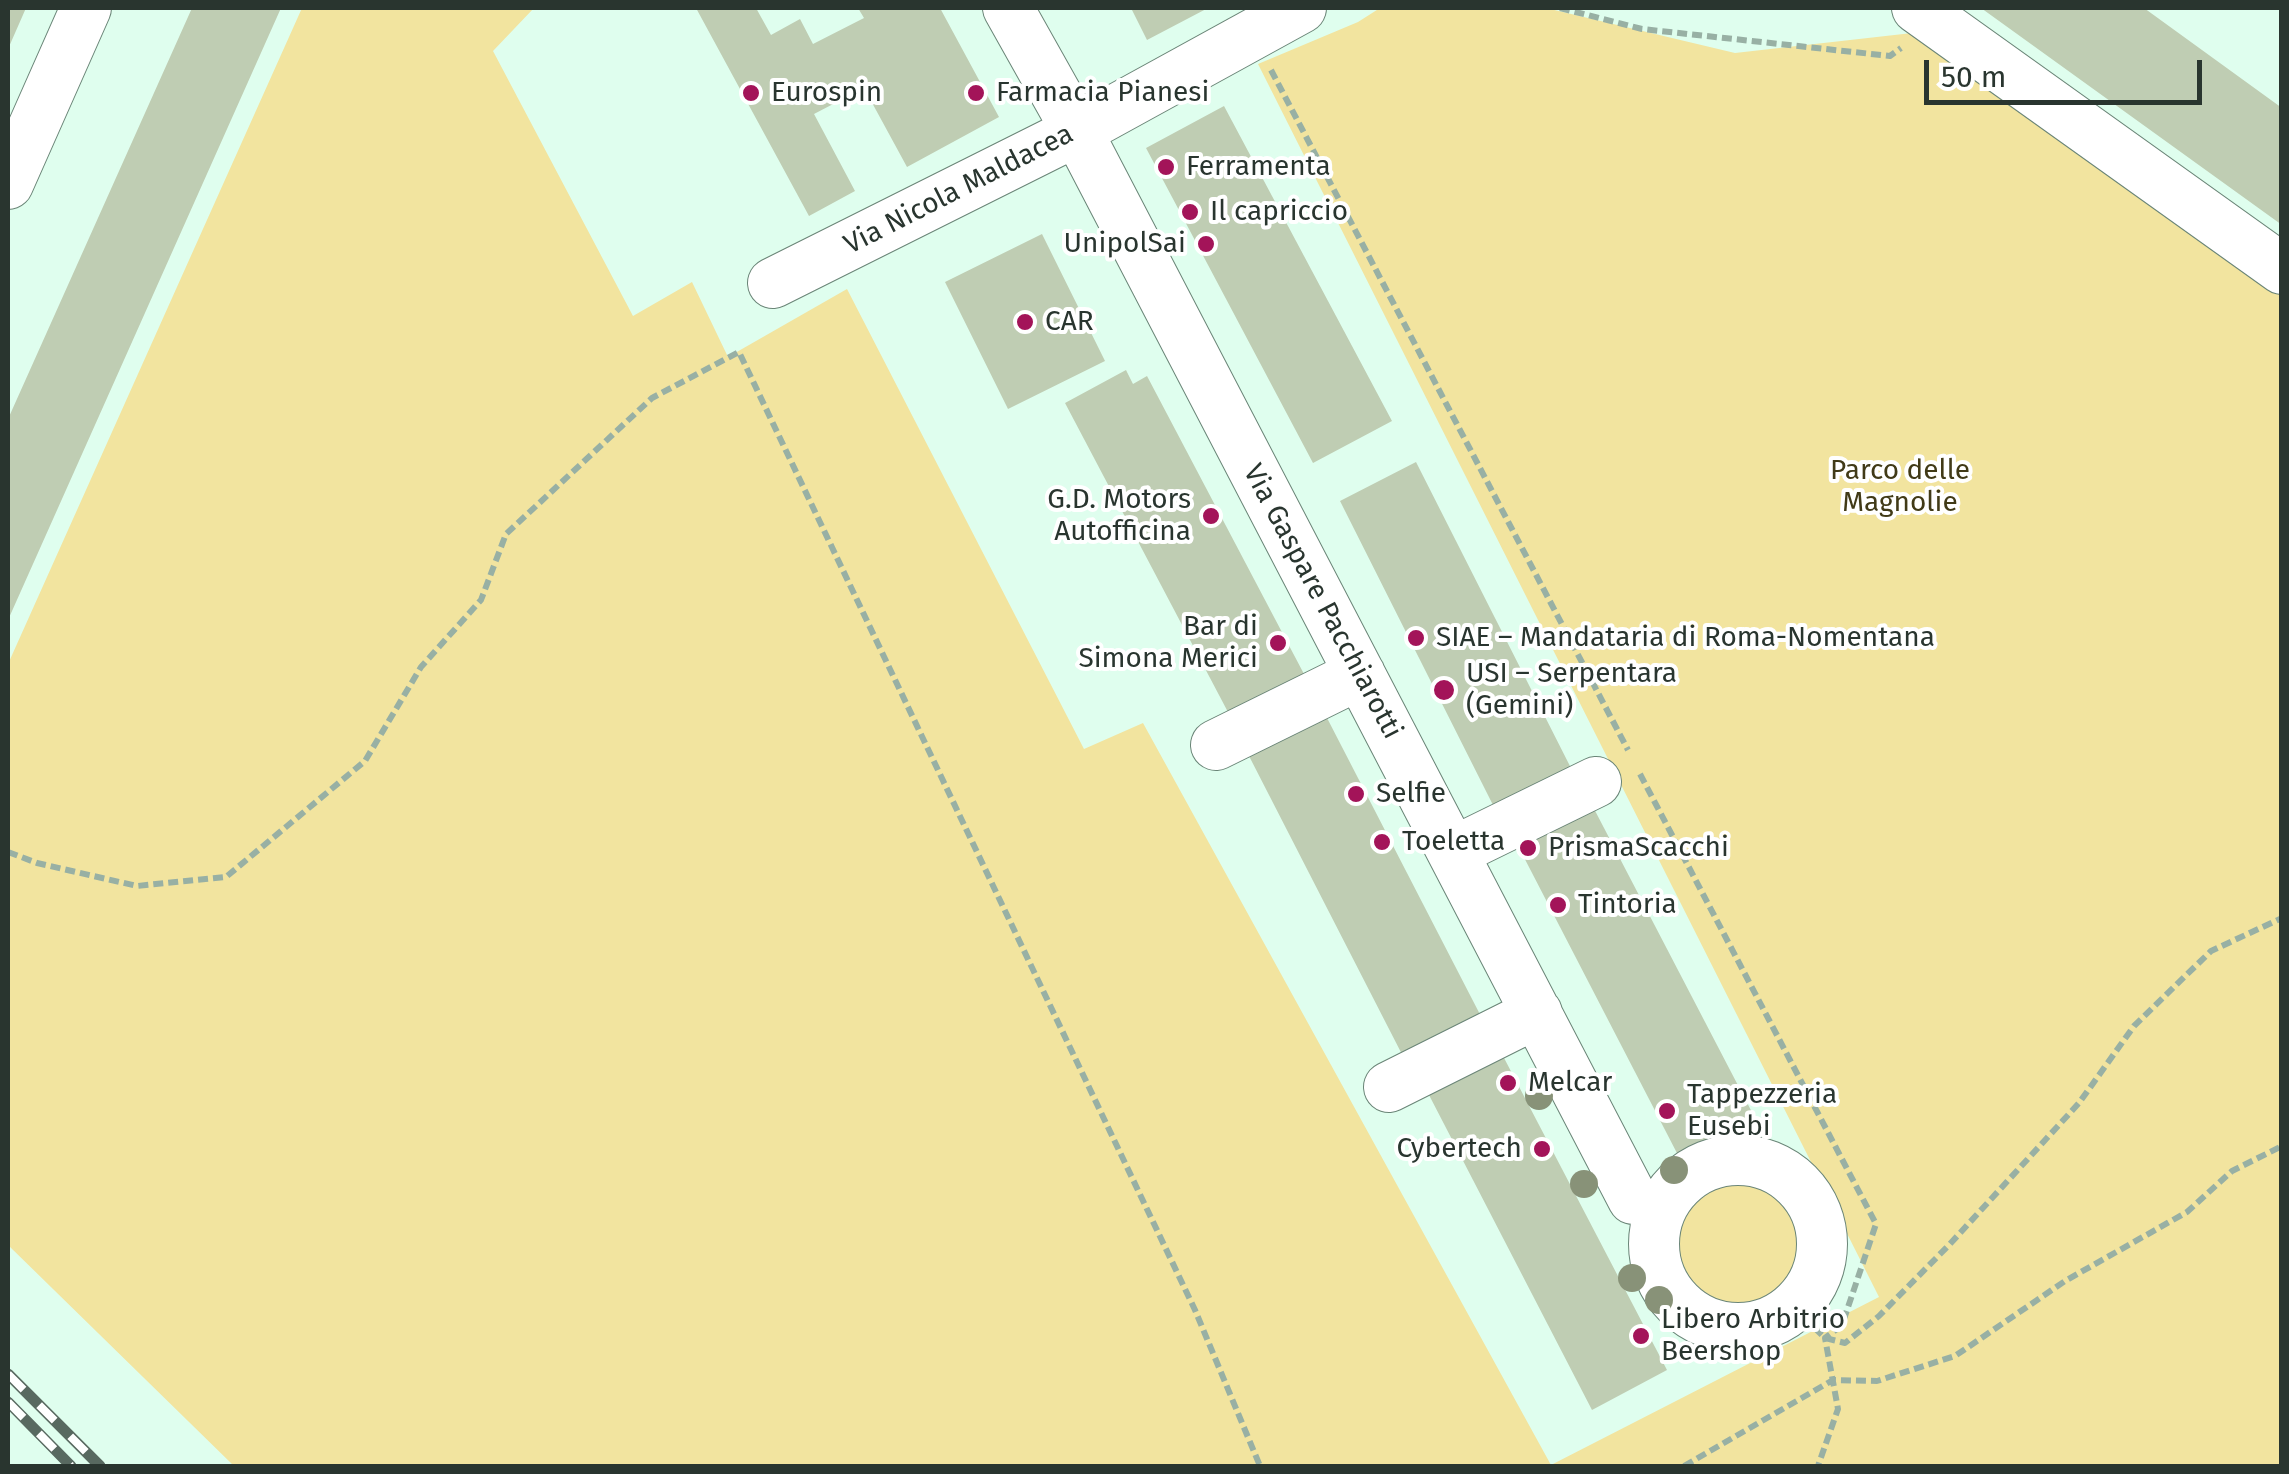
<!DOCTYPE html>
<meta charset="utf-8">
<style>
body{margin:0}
#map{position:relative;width:2289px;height:1474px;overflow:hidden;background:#dffeee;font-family:"Fira Sans",sans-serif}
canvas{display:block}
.frame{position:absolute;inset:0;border:10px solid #29352f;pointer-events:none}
.scale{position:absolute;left:1924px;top:60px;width:278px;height:45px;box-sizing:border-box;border:5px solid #29352f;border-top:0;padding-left:12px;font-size:30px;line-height:35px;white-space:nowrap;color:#29352f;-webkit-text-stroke:8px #fff;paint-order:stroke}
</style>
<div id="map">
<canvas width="2289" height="1474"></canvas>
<div class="frame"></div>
<div class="scale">50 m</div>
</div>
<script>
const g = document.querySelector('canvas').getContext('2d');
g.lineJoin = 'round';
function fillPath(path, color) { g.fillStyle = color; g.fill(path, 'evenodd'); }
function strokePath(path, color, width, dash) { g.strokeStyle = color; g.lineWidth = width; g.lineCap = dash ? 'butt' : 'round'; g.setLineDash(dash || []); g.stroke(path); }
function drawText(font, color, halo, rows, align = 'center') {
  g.font = font + ' "Fira Sans",sans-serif'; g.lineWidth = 8; g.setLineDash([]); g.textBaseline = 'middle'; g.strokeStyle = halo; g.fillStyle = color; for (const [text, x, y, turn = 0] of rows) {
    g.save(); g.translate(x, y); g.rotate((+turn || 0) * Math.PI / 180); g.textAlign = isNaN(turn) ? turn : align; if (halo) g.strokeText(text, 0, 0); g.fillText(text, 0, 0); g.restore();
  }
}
const green = new Path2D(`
 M302,8H534L493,51L633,316L692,282L728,357L847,289L1084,749L1143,723L1551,1465L1879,1297L1258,64L1358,22L1380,8H1546L1735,53L1921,32L2281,288V1466H234L8,1245V664Z
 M1678 1244a61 61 0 1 1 122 0a61 61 0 1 1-122 0Z`);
const building = new Path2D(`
 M8,8H26L8,49Z
 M192,8H281L8,620V419Z
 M696,8H756L771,35L800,19L813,44L864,18L858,8H940L999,117L907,167L864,88L814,114L855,191L809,216Z
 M1131,8H1208L1147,40Z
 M1981,8H2144L2282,108V225Z
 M1224,106L1392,421L1313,463L1146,148Z
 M1042,234L1105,361L1008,409L945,282Z
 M1126,370L1133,384L1147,376L1304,674L1229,714L1065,403Z
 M1416,462L1574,774L1497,813L1340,501Z
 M1326,716L1487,1028L1409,1068L1249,756Z
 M1591,803L1755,1118L1679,1157L1516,842Z
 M1503,1056L1667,1370L1592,1410L1429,1095Z`);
const path = new Path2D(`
 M1560,8L1642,29L1890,56L1901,48
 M1271,70L1628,750
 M1640,774L1876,1224L1842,1325L1825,1338L1838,1409L1818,1466
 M8,852L37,863L137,886L226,877L365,761L421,667L481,600L506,534L652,398L739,352L1195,1310L1260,1466
 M1793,1307L1825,1338L1845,1343L1879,1316L1949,1245L2079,1103L2134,1026L2211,951L2282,918
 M1684,1466L1833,1380L1877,1381L1955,1356L2065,1281L2187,1212L2232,1171L2282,1146`);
const minor = new Path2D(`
 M1008,8L1077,131L1633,1199
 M1917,8L2282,269
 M8,184L86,8
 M773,283L1077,131L1301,8
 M1216,745L1360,674
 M1453,852L1596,782
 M1389,1087L1537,1013
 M1654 1244a84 84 0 1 1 168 0a84 84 0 1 1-168 0Z`);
const rail = new Path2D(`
 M8,1374L100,1466
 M8,1402L71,1466`);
const trees = [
 [1539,1096],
 [1674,1170],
 [1584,1184],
 [1632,1278],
 [1659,1300]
];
const markers = [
 [751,93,10,"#a31459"],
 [976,93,10,"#a31459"],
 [1166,167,10,"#a31459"],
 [1190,212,10,"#a31459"],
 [1206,244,10,"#a31459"],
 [1025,322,10,"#a31459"],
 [1211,516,10,"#a31459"],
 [1416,638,10,"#a31459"],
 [1278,643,10,"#a31459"],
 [1444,690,12,"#a31459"],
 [1356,794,10,"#a31459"],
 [1382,842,10,"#a31459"],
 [1528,848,10,"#a31459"],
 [1558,905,10,"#a31459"],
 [1508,1083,10,"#a31459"],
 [1667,1111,10,"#a31459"],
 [1542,1149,10,"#a31459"],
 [1641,1336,10,"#a31459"]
];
const poiNames = [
 ["Eurospin",771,93],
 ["Farmacia Pianesi",996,93],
 ["Ferramenta",1186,167],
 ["Il capriccio",1210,212],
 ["UnipolSai",1186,244,"right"],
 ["CAR",1045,322],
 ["G.D. Motors",1191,500,"right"],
 ["Autofficina",1191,532,"right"],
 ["Bar di",1258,627,"right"],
 ["Simona Merici",1258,659,"right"],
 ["SIAE – Mandataria di Roma-Nomentana",1436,638],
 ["USI – Serpentara",1466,674],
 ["(Gemini)",1466,706],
 ["Selfie",1376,794],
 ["Toeletta",1402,842],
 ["PrismaScacchi",1548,848],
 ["Tintoria",1578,905],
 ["Melcar",1528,1083],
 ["Tappezzeria",1687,1095],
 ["Eusebi",1687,1127],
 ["Cybertech",1522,1149,"right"],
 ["Libero Arbitrio",1661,1320],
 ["Beershop",1661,1352]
];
const streetNames = [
 ["Via Nicola Maldacea",959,190,-27],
 ["Via Gaspare Pacchiarotti",1322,602,62]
];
const parkNames = [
 ["Parco delle",1900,471],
 ["Magnolie",1900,503]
];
fillPath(green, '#f2e49f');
fillPath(building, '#bfcdb3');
strokePath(minor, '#6a8577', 52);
strokePath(path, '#98b0a4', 6, [10, 5]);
strokePath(minor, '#fff', 50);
strokePath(rail, '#586960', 11);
strokePath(rail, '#fff', 8, [22]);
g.fillStyle = '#889278';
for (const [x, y] of trees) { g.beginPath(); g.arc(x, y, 14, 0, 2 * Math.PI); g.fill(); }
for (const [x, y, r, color] of markers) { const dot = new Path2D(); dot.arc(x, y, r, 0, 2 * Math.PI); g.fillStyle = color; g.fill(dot); strokePath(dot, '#fff', 4); }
drawText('28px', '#29352f', '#fff', poiNames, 'left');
drawText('28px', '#29352f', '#fff', streetNames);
drawText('28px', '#413a17', '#fff', parkNames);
</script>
